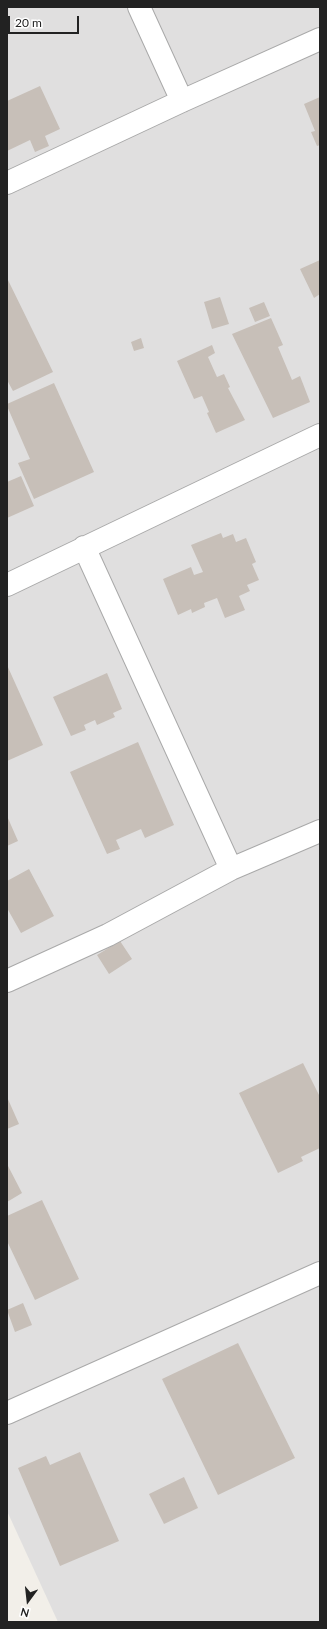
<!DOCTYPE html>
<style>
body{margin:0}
#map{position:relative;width:327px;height:1629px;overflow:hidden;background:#f2efe9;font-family:Lato,sans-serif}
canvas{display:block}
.frame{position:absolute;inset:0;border:8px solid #222;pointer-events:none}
.north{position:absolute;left:8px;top:1581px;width:40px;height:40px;-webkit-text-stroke:3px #fff;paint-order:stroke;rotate:195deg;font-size:11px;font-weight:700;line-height:16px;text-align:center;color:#222}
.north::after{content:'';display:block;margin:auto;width:14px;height:18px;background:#222;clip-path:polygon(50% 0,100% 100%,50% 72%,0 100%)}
.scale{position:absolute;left:8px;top:16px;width:71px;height:18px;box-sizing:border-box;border:2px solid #222;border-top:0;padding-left:5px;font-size:12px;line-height:14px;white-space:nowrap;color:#222;-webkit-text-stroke:3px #fff;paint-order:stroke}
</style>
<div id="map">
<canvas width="327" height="1629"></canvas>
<div class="frame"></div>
<div class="north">N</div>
<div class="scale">20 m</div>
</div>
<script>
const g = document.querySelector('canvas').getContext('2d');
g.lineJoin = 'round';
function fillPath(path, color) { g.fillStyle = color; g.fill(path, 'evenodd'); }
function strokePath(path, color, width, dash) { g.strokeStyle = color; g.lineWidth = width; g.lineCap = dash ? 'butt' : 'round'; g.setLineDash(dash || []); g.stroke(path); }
const residential = new Path2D(`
 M7,7H320V1622H58L7,1511Z`);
const building = new Path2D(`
 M40,86L60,129L45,136L49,146L35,152L30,140L7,151V101Z
 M320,97V145L317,146L311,132L315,131L304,104Z
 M320,260V294L314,298L300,269Z
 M7,278L53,372L13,391L7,380Z
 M220,297L229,324L212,329L204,302Z
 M264,302L270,316L255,322L249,308Z
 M271,318L283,345L278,347L292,380L300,376L310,402L273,418L232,334Z
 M141,338L144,348L134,351L131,342Z
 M212,345L215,353L208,357L217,377L224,374L230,387L228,388L245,420L216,433L207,413L209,412L202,396L194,399L177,361Z
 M54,383L94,472L34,499L18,463L30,459L7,406V404Z
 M21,476L34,506L7,518V482Z
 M221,533L223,538L233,534L236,542L246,538L256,562L252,564L259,580L247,585L250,591L239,596L245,610L225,618L217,598L204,603L205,607L192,613L191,609L178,615L163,579L191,567L194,575L203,572L191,545Z
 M7,665L43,745L7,761Z
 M107,673L122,709L113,713L115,717L97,725L95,720L84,725L86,730L71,736L53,697Z
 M138,742L174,825L145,838L141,829L116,840L120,849L107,854L70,772Z
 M7,816L18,841L7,846Z
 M29,869L54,916L21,933L7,908V881Z
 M120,941L132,959L109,974L97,955Z
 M303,1063L320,1097V1148L301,1157L303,1161L278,1173L239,1093Z
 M7,1097L19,1124L7,1129Z
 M7,1164L22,1193L7,1202Z
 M42,1200L79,1279L35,1300L7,1241V1216Z
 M23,1303L32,1325L15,1332L7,1310Z
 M238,1343L295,1458L218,1495L162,1379Z
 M80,1452L119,1541L60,1566L18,1468L46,1456L50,1465Z
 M184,1477L198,1508L164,1524L149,1494Z`);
const minor = new Path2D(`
 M139,7L182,101
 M7,183L182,101L320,39
 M84,547L231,869
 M7,585L320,435
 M7,981L108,935L231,869L320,831
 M7,1413L320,1273`);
fillPath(residential, '#e0dfdf');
fillPath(building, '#c7bfb8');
strokePath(minor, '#a9a9a9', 24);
strokePath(minor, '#fff', 22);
</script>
